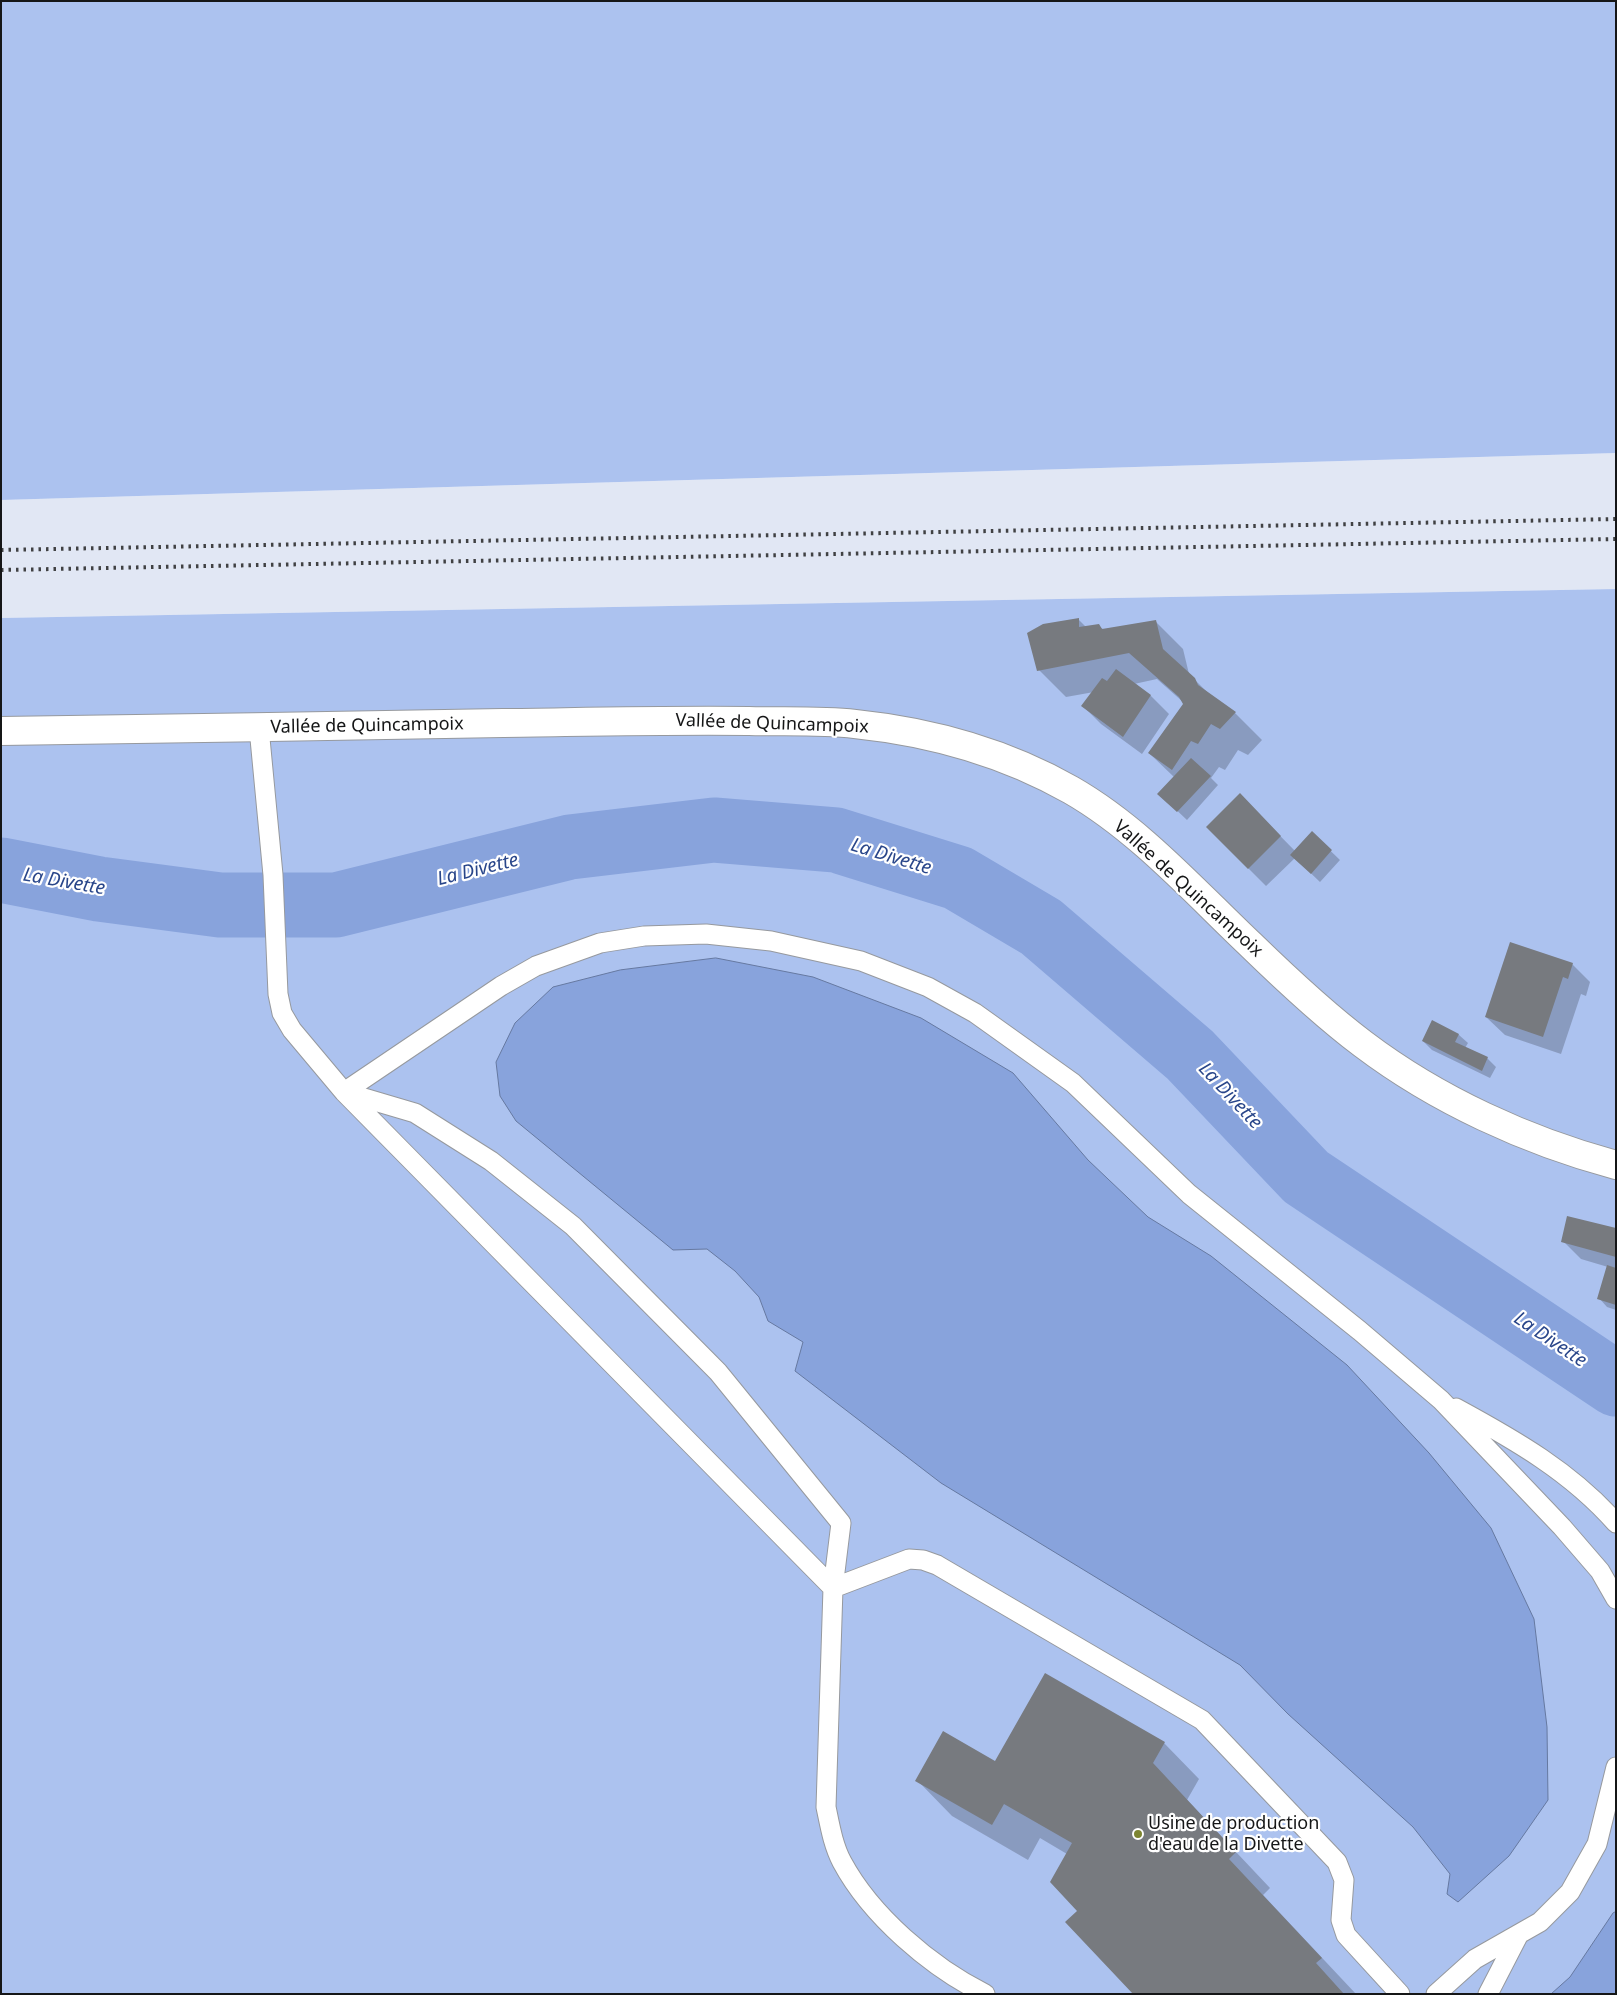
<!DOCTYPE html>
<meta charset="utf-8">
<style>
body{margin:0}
#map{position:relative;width:1617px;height:1995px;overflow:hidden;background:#f1f4fa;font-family:"Noto Sans",sans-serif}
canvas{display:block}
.frame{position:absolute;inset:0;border:2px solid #151617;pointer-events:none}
</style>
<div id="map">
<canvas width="1617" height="1995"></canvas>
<div class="frame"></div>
</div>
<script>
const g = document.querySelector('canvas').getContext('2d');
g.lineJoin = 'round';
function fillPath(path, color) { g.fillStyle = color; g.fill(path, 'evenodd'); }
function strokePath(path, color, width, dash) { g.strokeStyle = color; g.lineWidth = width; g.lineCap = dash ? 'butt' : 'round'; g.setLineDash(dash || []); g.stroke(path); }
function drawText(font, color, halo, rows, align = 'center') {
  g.font = font + ' "Noto Sans",sans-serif'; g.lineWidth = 4.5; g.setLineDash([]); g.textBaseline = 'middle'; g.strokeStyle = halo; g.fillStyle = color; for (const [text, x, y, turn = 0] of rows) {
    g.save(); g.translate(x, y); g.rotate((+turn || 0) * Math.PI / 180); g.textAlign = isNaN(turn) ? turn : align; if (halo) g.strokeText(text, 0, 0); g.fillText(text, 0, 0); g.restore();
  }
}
const built = new Path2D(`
 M1616,453V589L1,618V500Z`);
const green = new Path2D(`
 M1,1H1616V453L1,500Z
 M1616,589V1994H1V618Z`);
const water = new Path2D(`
 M716,958L813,977L921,1018L1013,1073L1088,1160L1148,1217L1211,1256L1347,1365L1429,1453L1491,1528L1534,1619L1547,1727L1548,1800L1509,1856L1458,1902L1447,1894L1450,1874L1413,1827L1288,1714L1240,1665L941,1483L795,1371L803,1342L768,1321L759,1297L735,1271L707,1249L673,1250L516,1121L500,1096L496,1062L515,1023L553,987L620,970Z
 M1616,1912V1994H1551L1570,1977L1613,1913Z`);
const shadow = new Path2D(`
 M1078,619L1086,627L1099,626L1104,630L1156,622L1183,649L1189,674L1212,697L1235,713L1262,740L1248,755L1238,750L1225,770L1219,767L1211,778L1218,785L1187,820L1168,802L1174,777L1149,753L1184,704L1183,702L1157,679L1134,684L1151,696L1169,714L1142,754L1101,724L1083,706L1094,692L1066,697L1039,670Z
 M1240,795L1295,851L1312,833L1340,860L1320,882L1295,858L1266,886L1207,827Z
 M1572,964L1590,982L1586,996L1581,994L1561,1054L1505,1035L1486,1017Z
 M1432,1021L1459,1035L1468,1043L1465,1048L1487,1058L1496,1067L1490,1078L1432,1050L1423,1041Z
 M1616,1230V1310L1607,1307L1599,1298L1608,1267L1581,1259L1563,1241Z
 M1164,1743L1199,1779L1187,1800L1270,1888L1263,1895L1356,1994H1134L1079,1911L1067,1854L1040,1838L1028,1860L952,1816L917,1780L995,1762Z`);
const river = new Path2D(`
 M1,870L99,889L220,905H336L570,847L714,830L836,840L958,878L1041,927L1190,1055L1306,1177L1616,1384`);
const building = new Path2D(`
 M1079,618V627L1099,624L1102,629L1156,620L1163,649L1195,678L1198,685L1236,712L1220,729L1211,724L1198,744L1191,741L1172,770L1148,753L1183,704L1179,697L1129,653L1037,671L1027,633L1043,624Z
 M1116,669L1151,695L1123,737L1081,706L1102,678L1107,681Z
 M1191,758L1211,776L1177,812L1157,794Z
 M1240,793L1281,836L1248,869L1206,827Z
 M1312,831L1332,850L1311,874L1290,855Z
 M1510,942L1573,963L1568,979L1563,977L1543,1037L1485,1017Z
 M1432,1020L1459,1034L1455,1042L1488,1057L1482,1071L1422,1041Z
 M1567,1216L1616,1228V1257L1561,1242Z
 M1607,1265L1616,1268V1305L1597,1299Z
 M1045,1673L1165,1742L1153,1763L1236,1852L1229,1859L1322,1958L1316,1963L1344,1994H1133L1065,1922L1077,1911L1050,1882L1072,1843L1004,1804L992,1825L915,1781L943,1731L995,1761Z`);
const service = new Path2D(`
 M259,728L273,875L278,994L282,1013L292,1030L344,1092L833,1588
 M344,1092L501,986L536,966L600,943L644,936L706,934L771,941L861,961L928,987L975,1013L1073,1083L1189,1194L1360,1331L1441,1400L1562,1527L1600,1571L1616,1599
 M344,1092L415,1113L491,1161L573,1226L718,1372L841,1523L833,1588L826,1807C830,1826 833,1845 842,1862C871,1916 931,1967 985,1994
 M1456,1408C1515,1440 1571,1472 1616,1523
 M833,1588L909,1559L923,1560L937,1565L1202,1720L1337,1862L1344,1880L1341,1920L1346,1935L1400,1994
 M1436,1994L1475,1959L1540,1922L1570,1892L1597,1844L1616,1767
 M1488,1994L1518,1936`);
const secondary = new Path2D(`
 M1,731C168,729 336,726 503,723C585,722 667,720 749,721C784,722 820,720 855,724C932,732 1004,752 1071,790C1139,829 1195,892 1251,945C1287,980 1323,1014 1363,1044C1437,1100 1527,1141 1616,1165`);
const rail = new Path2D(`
 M1,550L1616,519
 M1,570L1616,539`);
const markers = [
 [1138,1834,5,"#7d8531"]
];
const streetNames = [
 ["Vallée de Quincampoix",772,724,2],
 ["Vallée de Quincampoix",367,726,-1],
 ["Vallée de Quincampoix",1188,889,42]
];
const poiNames = [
 ["Usine de production",1148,1824],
 ["d'eau de la Divette",1148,1845]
];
const waterNames = [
 ["La Divette",891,857,17],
 ["La Divette",478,870,-14],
 ["La Divette",64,882,10],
 ["La Divette",1230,1096,47],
 ["La Divette",1550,1340,34]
];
fillPath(built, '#e1e7f4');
fillPath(green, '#acc2ef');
fillPath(water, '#88a3dc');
strokePath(water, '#6679a1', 1);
fillPath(shadow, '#0003');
strokePath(river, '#88a3dc', 65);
fillPath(building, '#777a7f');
strokePath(service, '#96999e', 21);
strokePath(secondary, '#96999e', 30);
strokePath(service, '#fff', 19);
strokePath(secondary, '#fff', 28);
strokePath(rail, '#404143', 4, [2.5, 5]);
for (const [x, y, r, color] of markers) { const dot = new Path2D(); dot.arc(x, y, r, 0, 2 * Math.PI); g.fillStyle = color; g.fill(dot); strokePath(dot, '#fff', 2); }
drawText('18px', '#151617', '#fff', streetNames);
drawText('18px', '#151617', '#fff', poiNames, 'left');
drawText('italic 19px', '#29468a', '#fff', waterNames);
</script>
